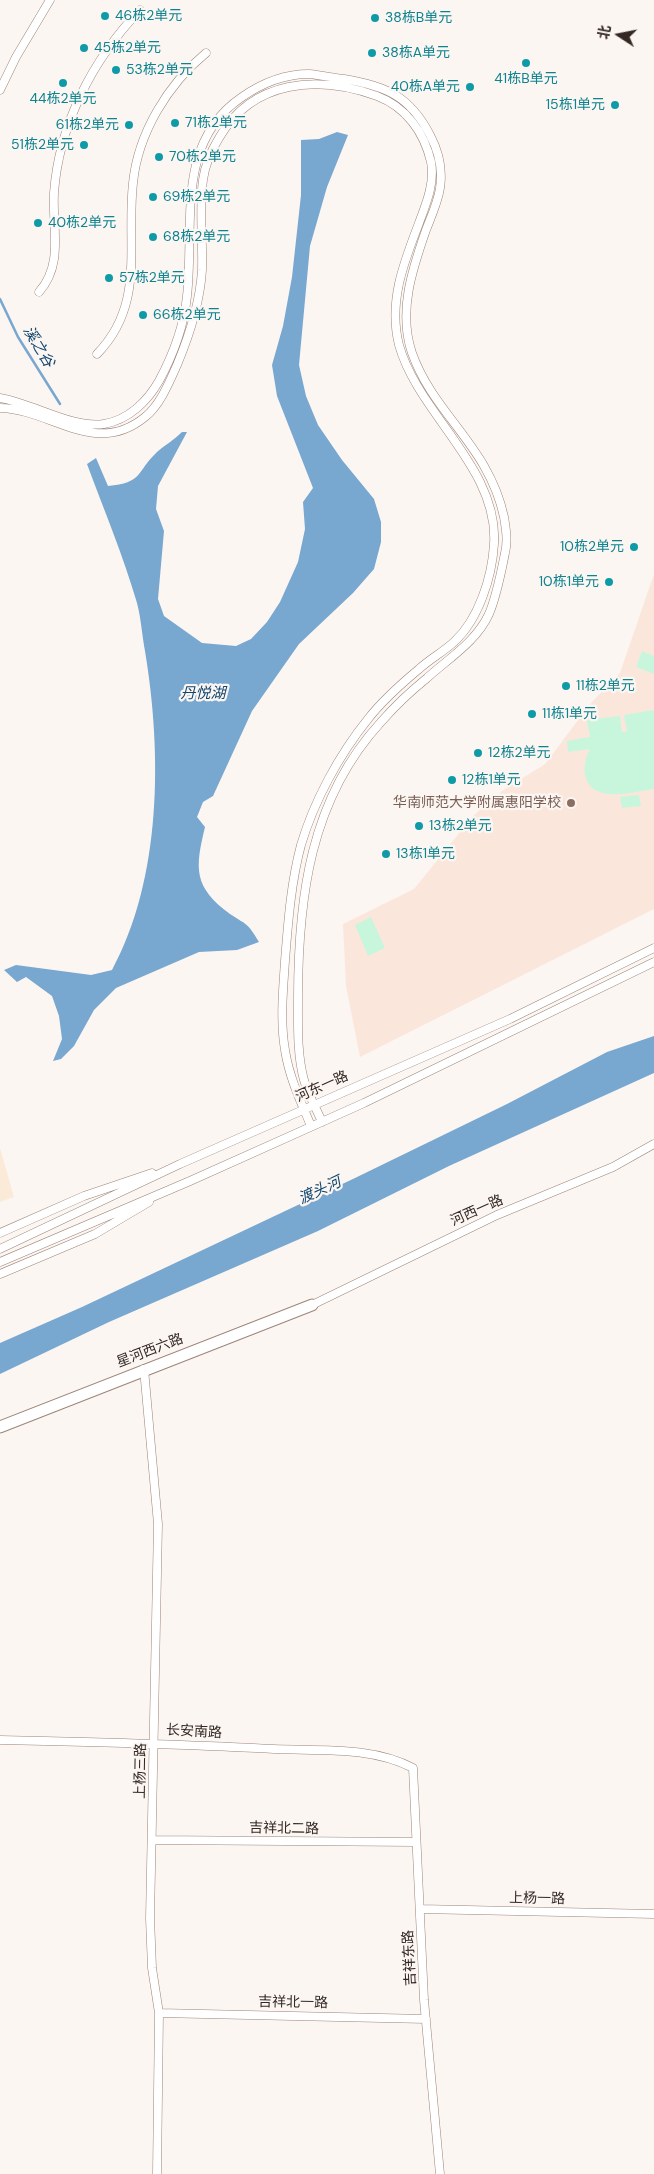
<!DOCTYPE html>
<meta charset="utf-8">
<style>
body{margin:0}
#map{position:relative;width:654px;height:2174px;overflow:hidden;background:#fcf6f3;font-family:"DM Sans","Noto Sans SC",sans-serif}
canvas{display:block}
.north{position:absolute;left:594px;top:10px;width:50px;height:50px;-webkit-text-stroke:4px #fcf6f3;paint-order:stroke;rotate:281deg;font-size:14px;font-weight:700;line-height:20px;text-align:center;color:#332823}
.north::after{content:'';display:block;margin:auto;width:18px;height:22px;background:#332823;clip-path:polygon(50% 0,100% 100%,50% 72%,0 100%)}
</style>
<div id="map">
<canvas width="654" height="2174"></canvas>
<div class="north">北</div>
</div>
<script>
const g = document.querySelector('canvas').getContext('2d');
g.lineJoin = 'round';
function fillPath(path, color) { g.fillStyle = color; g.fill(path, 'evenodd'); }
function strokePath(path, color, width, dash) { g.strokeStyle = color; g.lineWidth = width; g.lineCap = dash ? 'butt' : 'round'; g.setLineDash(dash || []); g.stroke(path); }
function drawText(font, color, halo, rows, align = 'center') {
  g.font = font + ' "DM Sans","Noto Sans SC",sans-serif'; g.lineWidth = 4.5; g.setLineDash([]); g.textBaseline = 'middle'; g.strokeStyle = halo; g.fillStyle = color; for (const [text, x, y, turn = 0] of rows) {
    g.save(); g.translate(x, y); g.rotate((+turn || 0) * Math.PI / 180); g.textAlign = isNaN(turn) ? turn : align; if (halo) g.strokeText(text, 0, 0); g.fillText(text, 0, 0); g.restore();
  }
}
const commercial = new Path2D(`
 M0,1148L14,1197L0,1202Z`);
const built = new Path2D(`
 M654,574V909L360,1057L346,986L343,924L414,889L473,816L502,791L545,764L591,703L620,673Z`);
const green = new Path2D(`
 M642,651L654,656V674L636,667Z
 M654,710V789C638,791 619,797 603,793C582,789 581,764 590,749L568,752L567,741L590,737L587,720L620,716L622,732H627L624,715Z
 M639,795L641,806L622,808L620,797Z
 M371,917L385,948L368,956L355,925Z`);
const water = new Path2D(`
 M337,132L348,135L327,187L310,246L299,365L306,396L318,425L342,460L374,499L381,522V542L374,569L353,593L299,644L252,711L213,796L203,802L197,817L205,827C195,868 193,887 230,914C248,926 247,922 259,942L237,950L199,952L116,988L94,1010L74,1046L61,1059L53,1061L62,1039L59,1016L52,996L26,977L17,982L4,970L16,965L91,975L112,970C162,878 162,753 145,651C142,635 141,618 137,603C123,555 104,510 87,464L96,458L108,486C143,483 136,472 157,452C165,445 174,440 182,432H187L158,486L156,509L164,531L158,599L164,616L202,643L236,646L251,639L267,622L280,602L298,562L305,529L303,502L313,488L277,396L272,365L283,326L292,277L301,195V140L319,139Z
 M654,1036V1073L449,1166L318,1231L109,1322L0,1374V1343L82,1307L355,1178L507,1104L607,1052Z`);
const stream = new Path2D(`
 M0,299L18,337L60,404`);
const street = new Path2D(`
 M0,90L16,57L50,0
 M39,292C64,264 52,228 54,193C59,124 93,59 140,10
 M97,354C146,304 126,245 133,183C138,133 168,84 206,53
 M0,398C32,403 73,429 104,424C128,420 147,402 159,381C173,355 184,326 187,296C195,226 174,143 242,97C262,83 284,74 309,74C321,75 333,78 344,79C386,86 410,96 430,135C439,152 443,169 440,188C438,202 431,217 426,230C412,270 398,312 412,353C434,415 489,446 504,517C506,529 508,541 505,553C501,573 497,595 489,614C476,642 449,658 427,678C411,691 395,706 381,722C310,799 298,898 298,999C298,1026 297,1055 304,1080C308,1094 316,1108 322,1122
 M0,408C51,409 95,458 145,417C160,405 169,383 177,365C190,334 200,303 202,270C203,240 199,209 203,180C205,165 211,151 219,138C253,79 318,75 377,96C406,107 424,132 431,162C435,183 426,204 419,223C404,262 388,302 399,345C418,414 499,468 494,544C492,577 479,619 454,642C443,652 430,659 419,669C401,684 382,701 368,719C339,755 314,801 301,845C291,882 288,923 285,961C283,990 280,1021 285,1050C289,1077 301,1102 311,1126
 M0,1233L84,1196L152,1173
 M0,1249L180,1164L510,1019L654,948
 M0,1262L190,1181L364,1103L654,962
 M0,1274L95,1234L149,1202
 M312,1305L497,1215L613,1167L654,1144
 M144,1369L158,1524L150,1918L152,1968L159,2013L157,2174
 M0,1740C92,1742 183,1744 274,1749C319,1751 372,1746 413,1768L424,2000L440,2174
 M152,1840L416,1842
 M420,1909L654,1914
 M159,2013L426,2019`);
const secondary = new Path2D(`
 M0,1427L312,1305`);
const markers = [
 [105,16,5,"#0f9aa8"],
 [375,18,5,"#0f9aa8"],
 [84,48,5,"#0f9aa8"],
 [372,53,5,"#0f9aa8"],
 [526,63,5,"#0f9aa8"],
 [116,70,5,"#0f9aa8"],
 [63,83,5,"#0f9aa8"],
 [470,87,5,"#0f9aa8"],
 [615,105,5,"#0f9aa8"],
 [175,123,5,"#0f9aa8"],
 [129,125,5,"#0f9aa8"],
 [84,145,5,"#0f9aa8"],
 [159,157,5,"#0f9aa8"],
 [153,197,5,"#0f9aa8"],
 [38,223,5,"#0f9aa8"],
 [153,237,5,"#0f9aa8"],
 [109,278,5,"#0f9aa8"],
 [143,315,5,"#0f9aa8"],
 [634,547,5,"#0f9aa8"],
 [609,582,5,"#0f9aa8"],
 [566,686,5,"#0f9aa8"],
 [532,714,5,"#0f9aa8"],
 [478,753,5,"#0f9aa8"],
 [452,780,5,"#0f9aa8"],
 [571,803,5,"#8d6e63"],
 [419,826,5,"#0f9aa8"],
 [386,854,5,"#0f9aa8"]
];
const cultureNames = [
 ["46栋2单元",115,16],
 ["38栋B单元",385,18],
 ["45栋2单元",94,48],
 ["38栋A单元",382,53],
 ["53栋2单元",126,70],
 ["41栋B单元",526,79,"center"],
 ["40栋A单元",460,87,"right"],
 ["44栋2单元",63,99,"center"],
 ["15栋1单元",605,105,"right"],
 ["71栋2单元",185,123],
 ["61栋2单元",119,125,"right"],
 ["51栋2单元",74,145,"right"],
 ["70栋2单元",169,157],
 ["69栋2单元",163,197],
 ["40栋2单元",48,223],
 ["68栋2单元",163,237],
 ["57栋2单元",119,278],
 ["66栋2单元",153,315],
 ["10栋2单元",624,547,"right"],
 ["10栋1单元",599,582,"right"],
 ["11栋2单元",576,686],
 ["11栋1单元",542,714],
 ["12栋2单元",488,753],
 ["12栋1单元",462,780],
 ["13栋2单元",429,826],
 ["13栋1单元",396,854]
];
const educationNames = [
 ["华南师范大学附属惠阳学校",561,803]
];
const streetNames = [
 ["河东一路",322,1087,-24],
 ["河西一路",477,1211,-24],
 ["星河西六路",150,1351,-21],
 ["长安南路",194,1732,3],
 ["上杨三路",141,1771,-89],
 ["吉祥北二路",284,1829,1],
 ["上杨一路",537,1899,1],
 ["吉祥东路",410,1958,-93],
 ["吉祥北一路",293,2003,1]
];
const waterNames = [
 ["溪之谷",38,347,59],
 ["丹悦湖",203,694],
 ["渡头河",320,1191,-25]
];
fillPath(commercial, '#fcead9');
fillPath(built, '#fbe6db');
fillPath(green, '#c8f6dd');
fillPath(water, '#78a7d0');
strokePath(stream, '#78a7d0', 2.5);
strokePath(street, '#9d8477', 9);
strokePath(secondary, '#9d8477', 13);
strokePath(street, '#fff', 8);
strokePath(secondary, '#fff', 11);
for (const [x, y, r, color] of markers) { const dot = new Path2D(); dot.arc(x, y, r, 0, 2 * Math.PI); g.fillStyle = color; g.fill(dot); strokePath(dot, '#fcf6f3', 2); }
drawText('14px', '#0d838f', '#fcf6f3', cultureNames, 'left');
drawText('14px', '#785e54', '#fcf6f3', educationNames, 'right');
drawText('14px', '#332823', '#fcf6f3', streetNames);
drawText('italic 15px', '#10466e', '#fcf6f3', waterNames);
</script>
